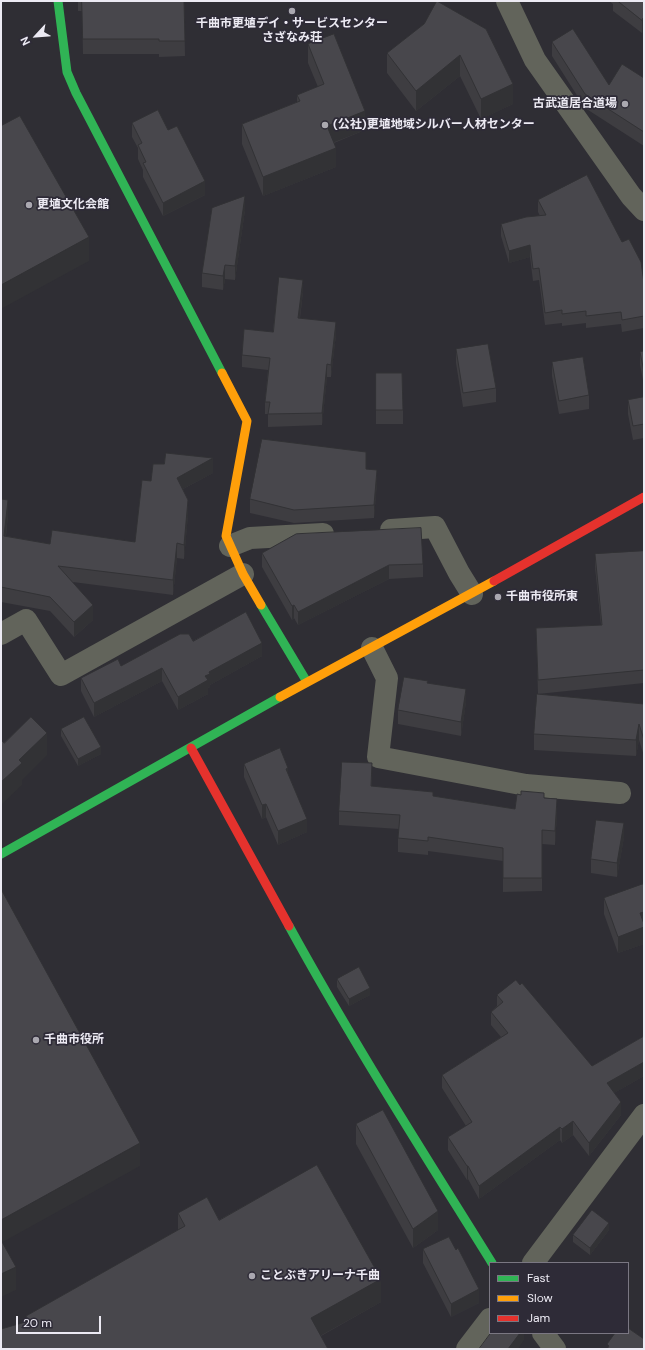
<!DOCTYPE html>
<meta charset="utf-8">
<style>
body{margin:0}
#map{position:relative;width:645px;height:1350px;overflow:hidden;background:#2f2e34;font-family:"DM Sans",sans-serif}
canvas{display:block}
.frame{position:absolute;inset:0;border:2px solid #eceaf3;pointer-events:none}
.legend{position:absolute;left:489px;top:1262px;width:140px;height:72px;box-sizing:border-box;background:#2e2b37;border:1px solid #7a7782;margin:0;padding:5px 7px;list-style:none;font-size:12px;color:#eceaf3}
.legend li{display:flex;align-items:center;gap:8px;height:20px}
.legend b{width:20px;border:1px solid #7a7782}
.north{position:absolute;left:16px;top:16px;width:40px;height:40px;-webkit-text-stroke:3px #2e2b37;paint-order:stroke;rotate:244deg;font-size:11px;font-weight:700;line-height:16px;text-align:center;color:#eceaf3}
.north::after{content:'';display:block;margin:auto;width:14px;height:18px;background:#eceaf3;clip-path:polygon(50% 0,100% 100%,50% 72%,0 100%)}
.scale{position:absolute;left:16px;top:1316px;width:85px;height:18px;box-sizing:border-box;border:2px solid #eceaf3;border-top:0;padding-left:5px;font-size:12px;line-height:14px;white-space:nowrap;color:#eceaf3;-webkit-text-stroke:3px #2e2b37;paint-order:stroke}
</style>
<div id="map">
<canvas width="645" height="1350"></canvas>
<div class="frame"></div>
<ul class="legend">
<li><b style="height:5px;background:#30b455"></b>Fast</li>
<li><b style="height:5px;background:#ff9f0a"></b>Slow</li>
<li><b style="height:5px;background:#e5322d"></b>Jam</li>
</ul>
<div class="north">N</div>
<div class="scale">20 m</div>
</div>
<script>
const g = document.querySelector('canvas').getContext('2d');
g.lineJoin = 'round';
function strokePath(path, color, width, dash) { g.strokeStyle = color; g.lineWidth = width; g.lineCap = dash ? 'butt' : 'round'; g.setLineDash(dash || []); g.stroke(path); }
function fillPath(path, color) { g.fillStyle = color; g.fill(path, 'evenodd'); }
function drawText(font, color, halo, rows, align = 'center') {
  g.font = font + ' "DM Sans","Noto Sans JP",sans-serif'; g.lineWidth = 3.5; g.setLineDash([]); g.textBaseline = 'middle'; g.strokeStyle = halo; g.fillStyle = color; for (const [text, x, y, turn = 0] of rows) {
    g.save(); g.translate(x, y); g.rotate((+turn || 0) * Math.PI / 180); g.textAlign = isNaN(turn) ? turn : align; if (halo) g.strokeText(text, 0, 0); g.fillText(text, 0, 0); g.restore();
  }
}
const street = new Path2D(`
 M507,1L535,60L631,196L644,210
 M391,530L435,527L459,573L472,594
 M230,546L250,538L323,534
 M1,634L26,620L61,675L243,574
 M372,648L387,678L378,757L526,785L620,793
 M533,1263L644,1115
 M543,1333L555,1349
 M467,1349L490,1319`);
const fast = new Path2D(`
 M58,1L67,72L76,93L222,373
 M261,605L307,682
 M1,854L280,697
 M289,926C352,1041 423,1152 492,1263`);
const slow = new Path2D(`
 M222,373L247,421L226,536L243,574L261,605
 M280,697L494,581`);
const jam = new Path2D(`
 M494,581L644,497
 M191,748L289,926`);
const wall = new Path2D(`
 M78,1H184L185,56L159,57V54H83L82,11H78Z
 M609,1H644V32L643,31L642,33L613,11V4Z
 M486,29L513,104L481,119L460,76L416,111L387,73V53Z
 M552,42L609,85L644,78V146L585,108L552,56Z
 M308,44L365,130L334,143L336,167L263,196L242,144V124L297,102V95L318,87L308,63Z
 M132,123L168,130L205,195L163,216L143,177V170L138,159V148L132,137Z
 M538,200L622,242L644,283V328L622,332L621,324L586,328V323L562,326V323L545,325L539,280L533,281L530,257L509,263L501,236V224L540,216L538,212Z
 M245,210L235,280L225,279L223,290L202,287V273Z
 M303,292L300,318L336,334L331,377H327L322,425L268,427V414H265V402L268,370L242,367V355L273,332Z
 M456,349L496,388V402L463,407L456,363Z
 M644,351V385L640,365V352Z
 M552,362L589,395V409L559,414L552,376Z
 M376,373L403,410V424H376Z
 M644,397V438L633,440L628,414V400Z
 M366,469L377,483L374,518L294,523L250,513V499Z
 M213,473L183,489L188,515L184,559L177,558L173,595L73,582L93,620L74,637L50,611L1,602V499L8,515L6,536L50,544L135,542L151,481Z
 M644,551V683L538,694L536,628L601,625L595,567V554Z
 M262,553L423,564V577L389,579L298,625L294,618L292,620L262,567Z
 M193,641L262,656L210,685V687L208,688V694L178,710L162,681L94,717L81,691V678L121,666Z
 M466,702L461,736L398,724V710Z
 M644,704V756L639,740L636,756L534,750V734Z
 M61,729L101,754L78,766L61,736Z
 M244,764L288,775L307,832L278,845L266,817L262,819L244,777Z
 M372,777V786L433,796L515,809L544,798L557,813L555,845L542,844V891L503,892V861L428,851V855L398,852V838L399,829L339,825V811Z
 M624,837L617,877L591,873V859Z
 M644,886V944L618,953L604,914V898Z
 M337,979L370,995L349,1006L337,987Z
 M497,995L592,1066L644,1036V1076L614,1093L621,1115L589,1156L573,1135L562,1143L560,1140L479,1199L468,1179L467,1180L448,1150V1137L466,1126L442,1088V1075L501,1037L491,1025V1012L497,1006Z
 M356,1124L438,1230L413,1248L356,1144Z
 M178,1213L219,1220L381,1302L321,1336L26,1322V1316L178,1230Z
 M609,1230L590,1255L573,1242V1235Z
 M423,1249L479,1303L451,1317L423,1263Z`);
const shadedWall = new Path2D(`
 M643,18V31L642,33V20Z
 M460,55V76L416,111V91Z
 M513,84V104L481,119V99Z
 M365,111V130L327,145V126Z
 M336,148V167L263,196V177Z
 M205,181V195L163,216V203Z
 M245,196V210L235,280V266Z
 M89,237V261L1,309V285Z
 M530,245V257L509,263V251Z
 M225,265V279L223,290V276Z
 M303,280V292L298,330V318Z
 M336,322V334L331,377V365Z
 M327,364V377L322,425V413Z
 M213,458V473L177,492V478Z
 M377,470V483L374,518V505Z
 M8,500V515L4,550V536Z
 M188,500V515L184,559V545Z
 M177,543V558L173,595V580Z
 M389,565V579L298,625V612Z
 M93,605V620L74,637V622Z
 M294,605V618L292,620V606Z
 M262,643V656L210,685V687L208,688V694L178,710V697L205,676L209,672Z
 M162,668V681L94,717V703Z
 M466,689V702L461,736V722Z
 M639,724V740L636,756V740Z
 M47,733V755L22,780V785L1,805V782L19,760Z
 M101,747V754L78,766V759Z
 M372,763V777L371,800V786Z
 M288,768V782L286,769Z
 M557,799V813L555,845V831Z
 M266,804V817L262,819V805Z
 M307,819V832L278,845V831Z
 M624,823V837L617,877V863Z
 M644,912V944L618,953V937L640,913Z
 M370,988V995L349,1006V999Z
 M644,1062V1076L607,1097V1083Z
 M621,1102V1115L589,1156V1143Z
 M573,1121V1135L562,1143V1129Z
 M560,1127V1140L479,1199V1186Z
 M140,1143V1166L1,1243V1220Z
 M467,1166H468V1179L467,1180Z
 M438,1211V1230L413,1248V1229Z
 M609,1223V1230L590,1255V1248Z
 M16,1267V1290L1,1297V1274Z
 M381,1279V1302L311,1341V1318Z
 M479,1289V1303L451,1317V1304Z
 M520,1333H524V1340L518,1349H508Z`);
const building = new Path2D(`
 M82,1H184L185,41H159V39H83Z
 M437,1L486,29L513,84L481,99L460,55L416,91L387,53L424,24Z
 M618,1H644V18H643L642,20Z
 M573,29L609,85L622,64L644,78V132L585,94L552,42Z
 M334,34L365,111L327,126L336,148L263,177L242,124L300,101L297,95L324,84L308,44Z
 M158,110L168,130L177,126L205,181L163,203L143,163L146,162L138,145L142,143L132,123Z
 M20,116L89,237L1,285V126Z
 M587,175L622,242L629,239L641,262L644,283V316L622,320L621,312L586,316V311L562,314V310L545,313L539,268L533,269L530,245L509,251L501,224L526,217L546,215L538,200Z
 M245,196L235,266L225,265L223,276L202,273L212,208Z
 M279,277L303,280L298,318L336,322L331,365L327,364L322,413L268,414L270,402H265L270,358L242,355L244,329L273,332Z
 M488,344L496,388L463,393L456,349Z
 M644,351V372L640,352Z
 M583,357L589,395L559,401L552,362Z
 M376,373H402L403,410H376Z
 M644,397V424L633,426L628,400Z
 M262,439L366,452V469L377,470L374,505L294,510L250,499Z
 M166,453L213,458L177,478L188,500L184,545L177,543L173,580L58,566L93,605L74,622L50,597L1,587V499L8,500L4,536L50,544L52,530L135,542L142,480L151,481L153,464H164Z
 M421,528L423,564L389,565L298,612L294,605L292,606L262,553L296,534Z
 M644,551V670L538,680L536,628L602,625L595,554Z
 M246,612L262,643L209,672L210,674L205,676L208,680L178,697L162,668L94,703L81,678L118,659L121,666L180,634H189L193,641Z
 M404,677L428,681L427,683L466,689L461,722L398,710Z
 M537,694L644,704V740L639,724L636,740L534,734Z
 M31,717L47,733L19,760L22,763L1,782V740L4,743Z
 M84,717L101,747L78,759L61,729Z
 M280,748L288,768L286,769L307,819L278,831L266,804L262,805L244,764Z
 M342,762L372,763L371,786L433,792V796L515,809L517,794L521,795V791L544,793V798L557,799L555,831L542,830V878H503V848L428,837V841L398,838L400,815L339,811Z
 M596,820L624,823L617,863L591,859Z
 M643,884L644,886V912L640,913L644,924V927L618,937L604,898Z
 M1,889L140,1143L1,1220Z
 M359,967L370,988L349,999L337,979Z
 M516,980L520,985L522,983L592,1066L644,1036V1062L607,1083L621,1102L589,1143L573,1121L562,1129L560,1127L479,1186L468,1166H467L448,1137L472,1122L442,1075L508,1033L491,1012L503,1002L497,995Z
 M383,1110L438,1211L413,1229L356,1124Z
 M317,1165L381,1279L311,1318L328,1349H1V1329L29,1321L26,1316L185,1226L178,1213L207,1197L219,1220Z
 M592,1210L609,1223L590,1248L573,1235Z
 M449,1237L456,1250L458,1248L479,1289L451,1304L423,1249Z
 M1,1240L16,1267L1,1274Z
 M628,1328L644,1339V1349H607L609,1346L607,1344L615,1333H628Z
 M491,1333H520L508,1349H481L480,1348Z`);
const markers = [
 [292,11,4,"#aaa8b0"],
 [625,104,4,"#aaa8b0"],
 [325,125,4,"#aaa8b0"],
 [29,205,4,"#aaa8b0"],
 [498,597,4,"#aaa8b0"],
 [36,1040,4,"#aaa8b0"],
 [252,1276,4,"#aaa8b0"]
];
const poiNames = [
 ["千曲市更埴デイ・サービスセンター",292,24,"center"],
 ["さざなみ荘",292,38,"center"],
 ["古武道居合道場",617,104,"right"],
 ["(公社)更埴地域シルバー人材センター",333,125],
 ["更埴文化会館",37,205],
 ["千曲市役所東",506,597],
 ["千曲市役所",44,1040],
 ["ことぶきアリーナ千曲",260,1276]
];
strokePath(street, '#62645b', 22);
strokePath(fast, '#30b455', 9);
strokePath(slow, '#ff9f0a', 9);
strokePath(jam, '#e5322d', 9);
fillPath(wall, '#3e3d41');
fillPath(shadedWall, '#323235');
fillPath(building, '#48474c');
strokePath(building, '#323235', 1);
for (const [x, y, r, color] of markers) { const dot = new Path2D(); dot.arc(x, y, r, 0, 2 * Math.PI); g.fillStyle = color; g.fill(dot); strokePath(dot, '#2e2b37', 1.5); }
drawText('bold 12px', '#eceaf3', '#2e2b37', poiNames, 'left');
</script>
